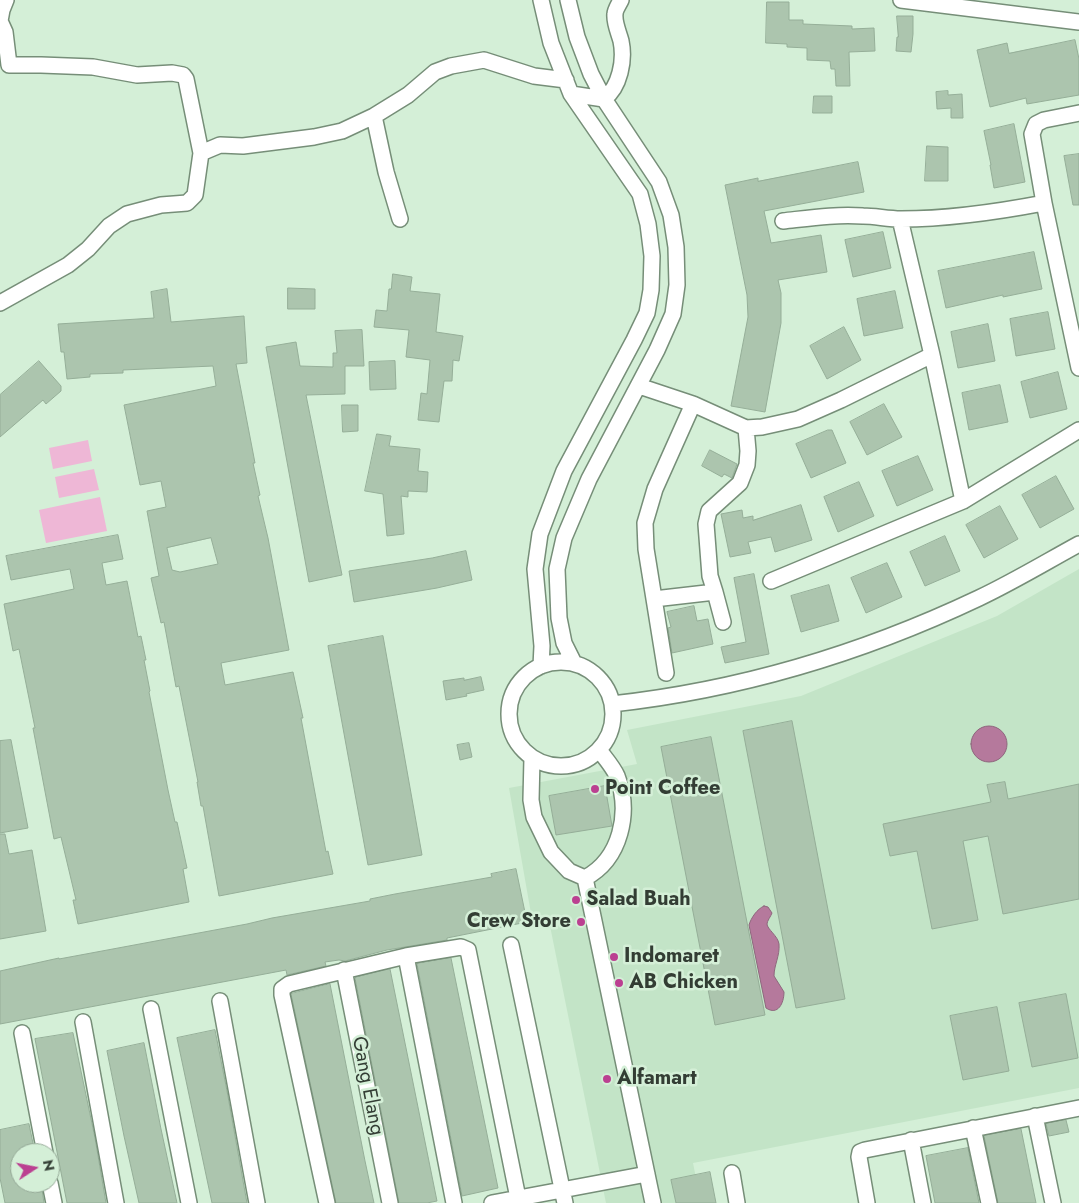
<!DOCTYPE html>
<style>
body{margin:0}
#map{position:relative;width:1079px;height:1203px;overflow:hidden;background:#d4efd7;font-family:Jost,sans-serif}
canvas{display:block}
.north{position:absolute;left:10px;top:1143px;width:50px;height:50px;box-sizing:border-box;background:#d4efd7;border:1px solid #94a896;border-radius:50%;rotate:79deg;font-size:14px;font-weight:700;line-height:20px;text-align:center;color:#333d34}
.north::after{content:'';display:block;margin:auto;width:18px;height:22px;background:#bb4091;clip-path:polygon(50% 0,100% 100%,50% 72%,0 100%)}
</style>
<div id="map">
<canvas width="1079" height="1203"></canvas>
<div class="north">N</div>
</div>
<script>
const g = document.querySelector('canvas').getContext('2d');
g.lineJoin = 'round';
function fillPath(path, color) { g.fillStyle = color; g.fill(path, 'evenodd'); }
function strokePath(path, color, width, dash) { g.strokeStyle = color; g.lineWidth = width; g.lineCap = dash ? 'butt' : 'round'; g.setLineDash(dash || []); g.stroke(path); }
function drawText(font, color, halo, rows, align = 'center') {
  g.font = font + ' Jost,sans-serif'; g.lineWidth = 5; g.setLineDash([]); g.textBaseline = 'middle'; g.strokeStyle = halo; g.fillStyle = color; for (const [text, x, y, turn = 0] of rows) {
    g.save(); g.translate(x, y); g.rotate((+turn || 0) * Math.PI / 180); g.textAlign = isNaN(turn) ? turn : align; if (halo) g.strokeText(text, 0, 0); g.fillText(text, 0, 0); g.restore();
  }
}
const built = new Path2D(`
 M1079,569V1088L693,1163L701,1203H606L549,921L533,925L509,788L637,764L627,730L801,696L997,616Z`);
const green = new Path2D(`
 M88,440L92,461L53,469L49,448Z
 M94,469L99,490L59,498L55,477Z
 M100,497L107,531L46,543L39,510Z`);
const water = new Path2D(`
 M971 744a18 18 0 1 1 36 0a18 18 0 1 1-36 0Z
 M764,906L768,907L772,913C771,916 767,921 767,924C767,929 778,936 779,944C780,956 774,965 774,976L784,992C784,1003 778,1016 766,1008L749,925C751,918 757,909 764,906Z`);
const building = new Path2D(`
 M767,2H789V20H803V24L852,26V29L874,28L875,51L849,52L850,86H836L835,69H831L830,61L807,60V48L787,47V44L766,43Z
 M897,16H913V34L911,52L896,51L897,37H898Z
 M1075,40L1079,59V95L1027,104L1026,98L990,107L977,50L1007,43L1009,53Z
 M948,91V95L962,94L963,118H951V108L937,109L936,92Z
 M814,96H832V113H813Z
 M1014,124L1025,182L994,188L990,165H991L984,131Z
 M927,146L948,147V181H925Z
 M1079,154V205H1073L1064,156Z
 M858,162L864,192L764,211L771,243L821,235L827,272L778,280L781,293V323L765,412L731,406L748,317L747,295L725,185L758,178V181Z
 M883,232L891,268L853,277L845,240Z
 M1034,252L1042,289L1003,297V295L946,308L938,271Z
 M393,274L412,277L410,291L440,294L436,332L463,336L459,361L453,360L452,381H444L439,422L418,420L421,393L427,394L430,360L406,357L409,330L374,327L376,310L387,311L389,289H391Z
 M288,288L315,289V309H288Z
 M167,289L171,322L244,316L247,363L236,364L255,463H253L260,495L258,496L268,538L289,650L221,663L225,685L293,672L303,718H301L326,852L328,851L333,874L219,896L203,806H201L197,782H198L179,686L176,687L164,622L161,623L151,578L159,576L147,511L166,507L161,481L140,485L124,405L216,386L213,366L123,370V373L90,374V377L67,379L64,352H61L58,324L154,318L151,292ZM211,538L218,564L180,572L172,570L167,548Z
 M895,291L903,328L864,336L857,299Z
 M1048,312L1055,349L1016,356L1010,319Z
 M988,324L995,361L958,368L951,332Z
 M844,327L861,360L827,379L810,346Z
 M362,330L364,366H345V394L306,395L342,575L309,582L266,347L296,342L300,366L333,367V353H337L335,331Z
 M39,361L61,386V391L46,404L43,400L0,437V395Z
 M395,361L396,389L370,390L369,362Z
 M1058,372L1067,409L1030,418L1021,382Z
 M1000,385L1008,422L969,430L962,393Z
 M884,404L902,437L867,455L850,422Z
 M342,405H358V431L343,432Z
 M828,430H832L846,463L811,478L796,444Z
 M377,434L391,436L389,446L420,449L418,471L428,472L427,492L408,491V497L401,496L404,534L387,536L383,494L365,491Z
 M710,450L737,464L732,478L724,474L722,477L702,466Z
 M918,456L933,490L897,506L882,471Z
 M1056,476L1074,509L1040,528L1022,495Z
 M859,482L874,516L838,532L824,497Z
 M801,505L812,540L775,552L771,537L748,542L751,553L730,557L721,514L742,510L743,518L753,516V520Z
 M1000,506L1018,539L984,558L966,525Z
 M118,535L123,559L102,563L106,585L127,581L138,637L141,636L146,660H144L150,691L149,692L168,790L175,822H177L187,868L183,869L189,902L78,924L73,900H76L61,837L54,839L33,728H35L19,649L13,651L4,604L74,589L70,569L11,580L6,556Z
 M945,536L960,571L925,586L910,552Z
 M466,551L472,580L437,588L354,602L349,571L432,558Z
 M887,563L902,597L866,613L851,578Z
 M754,574L769,654L725,663L721,647L746,642L734,578Z
 M829,585L839,621L801,632L791,596Z
 M694,606L697,621L708,619L713,644L672,653L668,628L671,627L667,612Z
 M383,636L422,855L368,865L328,646Z
 M481,677L484,690L466,694L467,696L446,700L443,681L464,678V680Z
 M792,721L845,999L796,1008L743,731Z
 M711,737L765,1015L715,1025L661,747Z
 M11,740L28,828L0,833V741Z
 M469,743L472,757L460,760L457,745Z
 M1005,782L1008,799L1079,784V899L1003,914L988,836L963,841L978,920L932,929L917,851L890,856L883,824L991,802L987,785Z
 M605,786L612,826L556,835L549,796Z
 M0,834H5L9,854L32,850L46,931L0,939Z
 M516,869L527,922L447,938V940L387,950L345,961L339,960L325,962L326,966L287,975L286,970L0,1024V971L59,958V959L247,924L272,918L370,901V899L395,894L492,877L491,874Z
 M451,958L498,1188L462,1196L417,964Z
 M390,969L437,1201L427,1203H399L355,978Z
 M330,984L365,1161L374,1203H336L291,994Z
 M1066,994L1078,1058L1032,1067L1019,1003Z
 M997,1007L1009,1071L963,1080L950,1016Z
 M215,1030L227,1091L247,1203H212L177,1038Z
 M73,1033L95,1138L106,1203H67L35,1039Z
 M144,1043L161,1129L177,1203H139L124,1136L107,1051Z
 M1066,1120L1069,1132L1049,1136L1046,1124Z
 M29,1124L35,1153H20V1183H41L44,1203H5L0,1178V1130Z
 M1021,1129L1036,1203H998L984,1136Z
 M968,1148L979,1203H935L926,1156Z
 M710,1172L716,1203H676L671,1180Z`);
const minor = new Path2D(`
 M541,0L551,43L571,94L640,194L648,224L652,256L651,290L647,313L634,340L564,471L540,534L535,569L542,646L541,666
 M568,0L577,37L591,74L604,99L659,182L671,215L676,247L677,285L673,314L657,350L589,479L564,538L557,569L559,618L564,643L574,663
 M901,0L1079,22
 M0,21L5,32L9,65H41L93,67L137,75L172,73L183,75L186,79L201,153
 M0,21L2,10L6,0
 M571,94L604,99C620,87 625,60 621,41C619,33 614,23 615,14C615,10 619,4 621,0
 M1079,113L1044,120L1036,124L1032,134L1044,203L1079,368
 M374,116L386,172L400,219
 M900,219L932,355L963,501
 M783,221C810,218 836,214 863,216C875,216 888,219 901,219C949,219 997,212 1044,203
 M0,303L68,265L88,249L109,226L127,214L161,205L187,203L195,195L201,153L220,145L243,146L314,137L342,131L374,116L408,95L435,72L451,66L484,60L534,76L566,80
 M639,386L693,404
 M771,581L963,501L1079,430
 M715,592L723,622
 M654,599L715,592L710,576L706,524L709,511L740,483L747,465L748,451L746,428
 M509 714a52 52 0 1 1 104 0a52 52 0 1 1-104 0Z
 M666,673L646,549L645,523L655,489L693,404L746,428L762,427L798,419L841,400L932,355
 M612,704C740,690 863,653 979,598C1013,582 1046,562 1079,544
 M532,758L531,800L534,817L551,852L569,871L585,878C621,859 631,812 617,776C613,767 605,758 599,750
 M585,878L653,1203
 M511,945L565,1203
 M406,956L454,1203
 M344,970L390,1203
 M220,1001L257,1203
 M151,1009L189,1203
 M83,1022L116,1203
 M22,1033L45,1153
 M1035,1116L1053,1203
 M973,1128L989,1203
 M911,1140L923,1203
 M732,1173L737,1203
 M50,1183L54,1203
 M327,1203L282,995V989L289,984L406,956L461,947L468,950L519,1203
 M492,1203L647,1174
 M867,1203L859,1157L860,1152L865,1150L1079,1108`);
const markers = [
 [595,789,5,"#bb4091"],
 [576,900,5,"#bb4091"],
 [581,922,5,"#bb4091"],
 [614,957,5,"#bb4091"],
 [619,983,5,"#bb4091"],
 [607,1079,5,"#bb4091"]
];
const poiNames = [
 ["Point Coffee",605,789],
 ["Salad Buah",586,900],
 ["Crew Store",571,922,"right"],
 ["Indomaret",624,957],
 ["AB Chicken",629,983],
 ["Alfamart",617,1079]
];
const streetNames = [
 ["Gang Elang",367,1086,79]
];
fillPath(built, '#c3e4c7');
fillPath(green, '#eeb7d6');
fillPath(water, '#b5799c');
strokePath(water, '#8e677d', 1);
fillPath(building, '#acc5ae');
strokePath(building, '#95ae98', 1);
strokePath(minor, '#768e78', 18);
strokePath(minor, '#fff', 15);
for (const [x, y, r, color] of markers) { const dot = new Path2D(); dot.arc(x, y, r, 0, 2 * Math.PI); g.fillStyle = color; g.fill(dot); strokePath(dot, '#d4efd7', 2); }
drawText('bold 20px', '#333d34', '#d4efd7', poiNames, 'left');
drawText('20px', '#333d34', '#d4efd7', streetNames);
</script>
